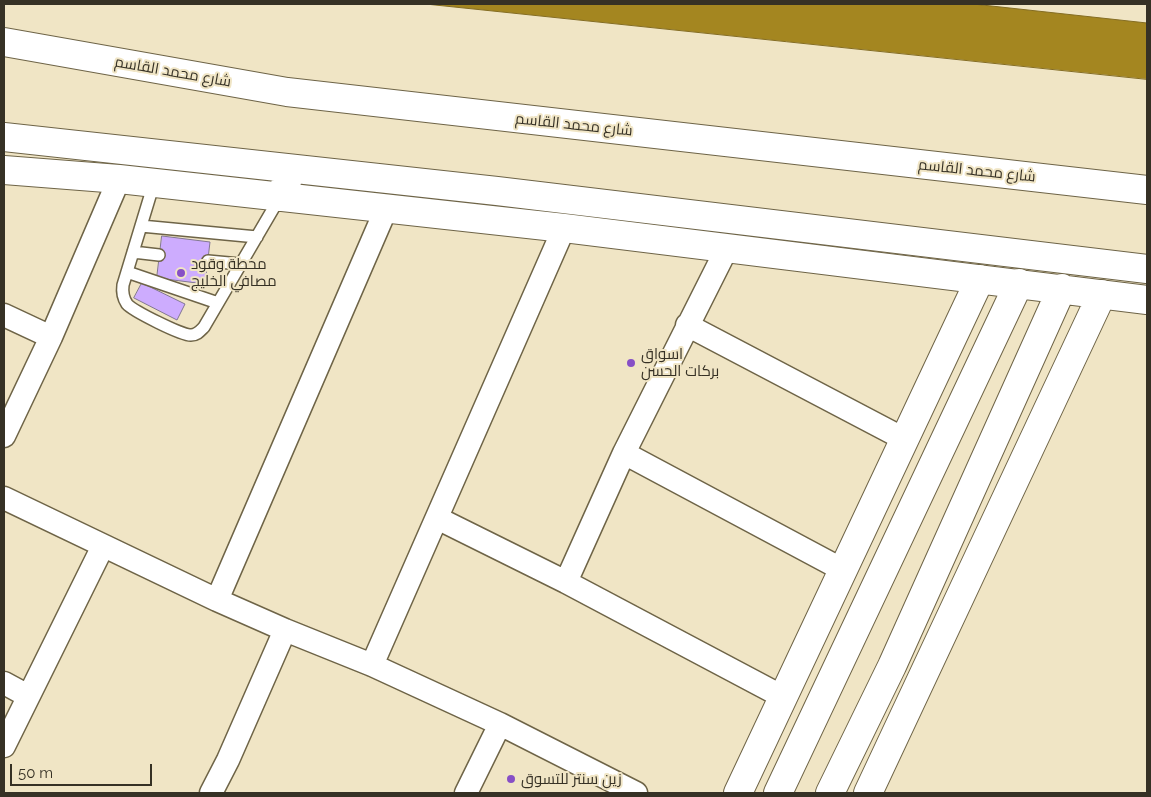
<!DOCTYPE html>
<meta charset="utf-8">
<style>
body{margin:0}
#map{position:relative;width:1151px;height:797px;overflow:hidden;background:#f0e5c5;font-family:Raleway,sans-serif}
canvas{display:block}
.frame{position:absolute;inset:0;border:5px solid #363125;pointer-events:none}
.scale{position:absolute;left:10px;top:764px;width:142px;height:22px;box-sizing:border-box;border:2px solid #363125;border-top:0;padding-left:6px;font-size:15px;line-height:18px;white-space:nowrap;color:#363125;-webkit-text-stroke:4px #f0e5c5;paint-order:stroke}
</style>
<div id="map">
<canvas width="1151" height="797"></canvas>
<div class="frame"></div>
<div class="scale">50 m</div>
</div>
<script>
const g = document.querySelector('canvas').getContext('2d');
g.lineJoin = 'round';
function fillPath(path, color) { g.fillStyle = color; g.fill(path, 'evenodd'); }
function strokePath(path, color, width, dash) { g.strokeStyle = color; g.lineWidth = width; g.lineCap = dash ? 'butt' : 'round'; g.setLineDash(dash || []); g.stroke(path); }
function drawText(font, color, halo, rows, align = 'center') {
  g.font = font + ' Raleway,Cairo,sans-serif'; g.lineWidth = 4; g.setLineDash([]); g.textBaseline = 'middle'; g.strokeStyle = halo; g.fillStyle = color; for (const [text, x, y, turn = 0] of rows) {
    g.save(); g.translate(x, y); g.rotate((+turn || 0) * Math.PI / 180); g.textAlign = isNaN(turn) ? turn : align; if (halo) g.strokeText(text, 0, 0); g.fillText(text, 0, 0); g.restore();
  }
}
const water = new Path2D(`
 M426,4H973L1147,23V79Z`);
const building = new Path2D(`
 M162,236L210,242L205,284L157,278Z
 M142,283L185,304L177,320L134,298Z`);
const lane = new Path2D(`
 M154,183L123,285C122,292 123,298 127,304C133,311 183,336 191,335C197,335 200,331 204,327L280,197
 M141,226L257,237
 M133,252L159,255
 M208,261L240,264
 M127,272L218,303`);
const street = new Path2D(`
 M4,315L51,337
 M687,325L904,439
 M4,436L51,337L119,179
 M624,453L843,570
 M4,498L217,600L285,630L372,665L500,724L636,793
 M437,518L566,582L783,697
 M566,582L624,453L727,248
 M217,600L386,209
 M372,665L564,228
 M4,683L28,696
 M4,746L103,546
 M211,793L228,760L285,630
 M466,793L500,724`);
const secondary = new Path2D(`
 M4,170L119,179L564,228L1147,300
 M738,793L980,279
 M778,793L1019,283
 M830,793L892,666L1062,288
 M868,793L1102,294`);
const primary = new Path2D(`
 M4,42L287,92L1147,190
 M4,137L497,191L1147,269
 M280,197L292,169`);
const markers = [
 [181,273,5,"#874fc6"],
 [631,363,5,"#874fc6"],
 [511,779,5,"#874fc6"]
];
const streetNames = [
 ["شارع محمد القاسم",173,72,10],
 ["شارع محمد القاسم",574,125,6],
 ["شارع محمد القاسم",977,171,6]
];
const poiNames = [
 ["محطة وقود",191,264],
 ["مصافي الخليج",191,281],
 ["اسواق",641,354],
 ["بركات الحسن",641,371],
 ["زين سنتر للتسوق",521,779]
];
fillPath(water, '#a48620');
strokePath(water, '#836c22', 1);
fillPath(building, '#cdacfe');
strokePath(building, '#817692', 1);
strokePath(lane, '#6e6447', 14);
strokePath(street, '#6e6447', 25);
strokePath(secondary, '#6e6447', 30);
strokePath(primary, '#6e6447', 30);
strokePath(lane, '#fff', 11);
strokePath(street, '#fff', 22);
strokePath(secondary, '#fff', 28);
strokePath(primary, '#fff', 28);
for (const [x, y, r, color] of markers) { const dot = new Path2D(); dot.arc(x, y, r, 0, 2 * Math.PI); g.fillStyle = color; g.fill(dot); strokePath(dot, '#f0e5c5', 2); }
drawText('15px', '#363125', '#f0e5c5', streetNames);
drawText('15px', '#363125', '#f0e5c5', poiNames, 'left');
</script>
